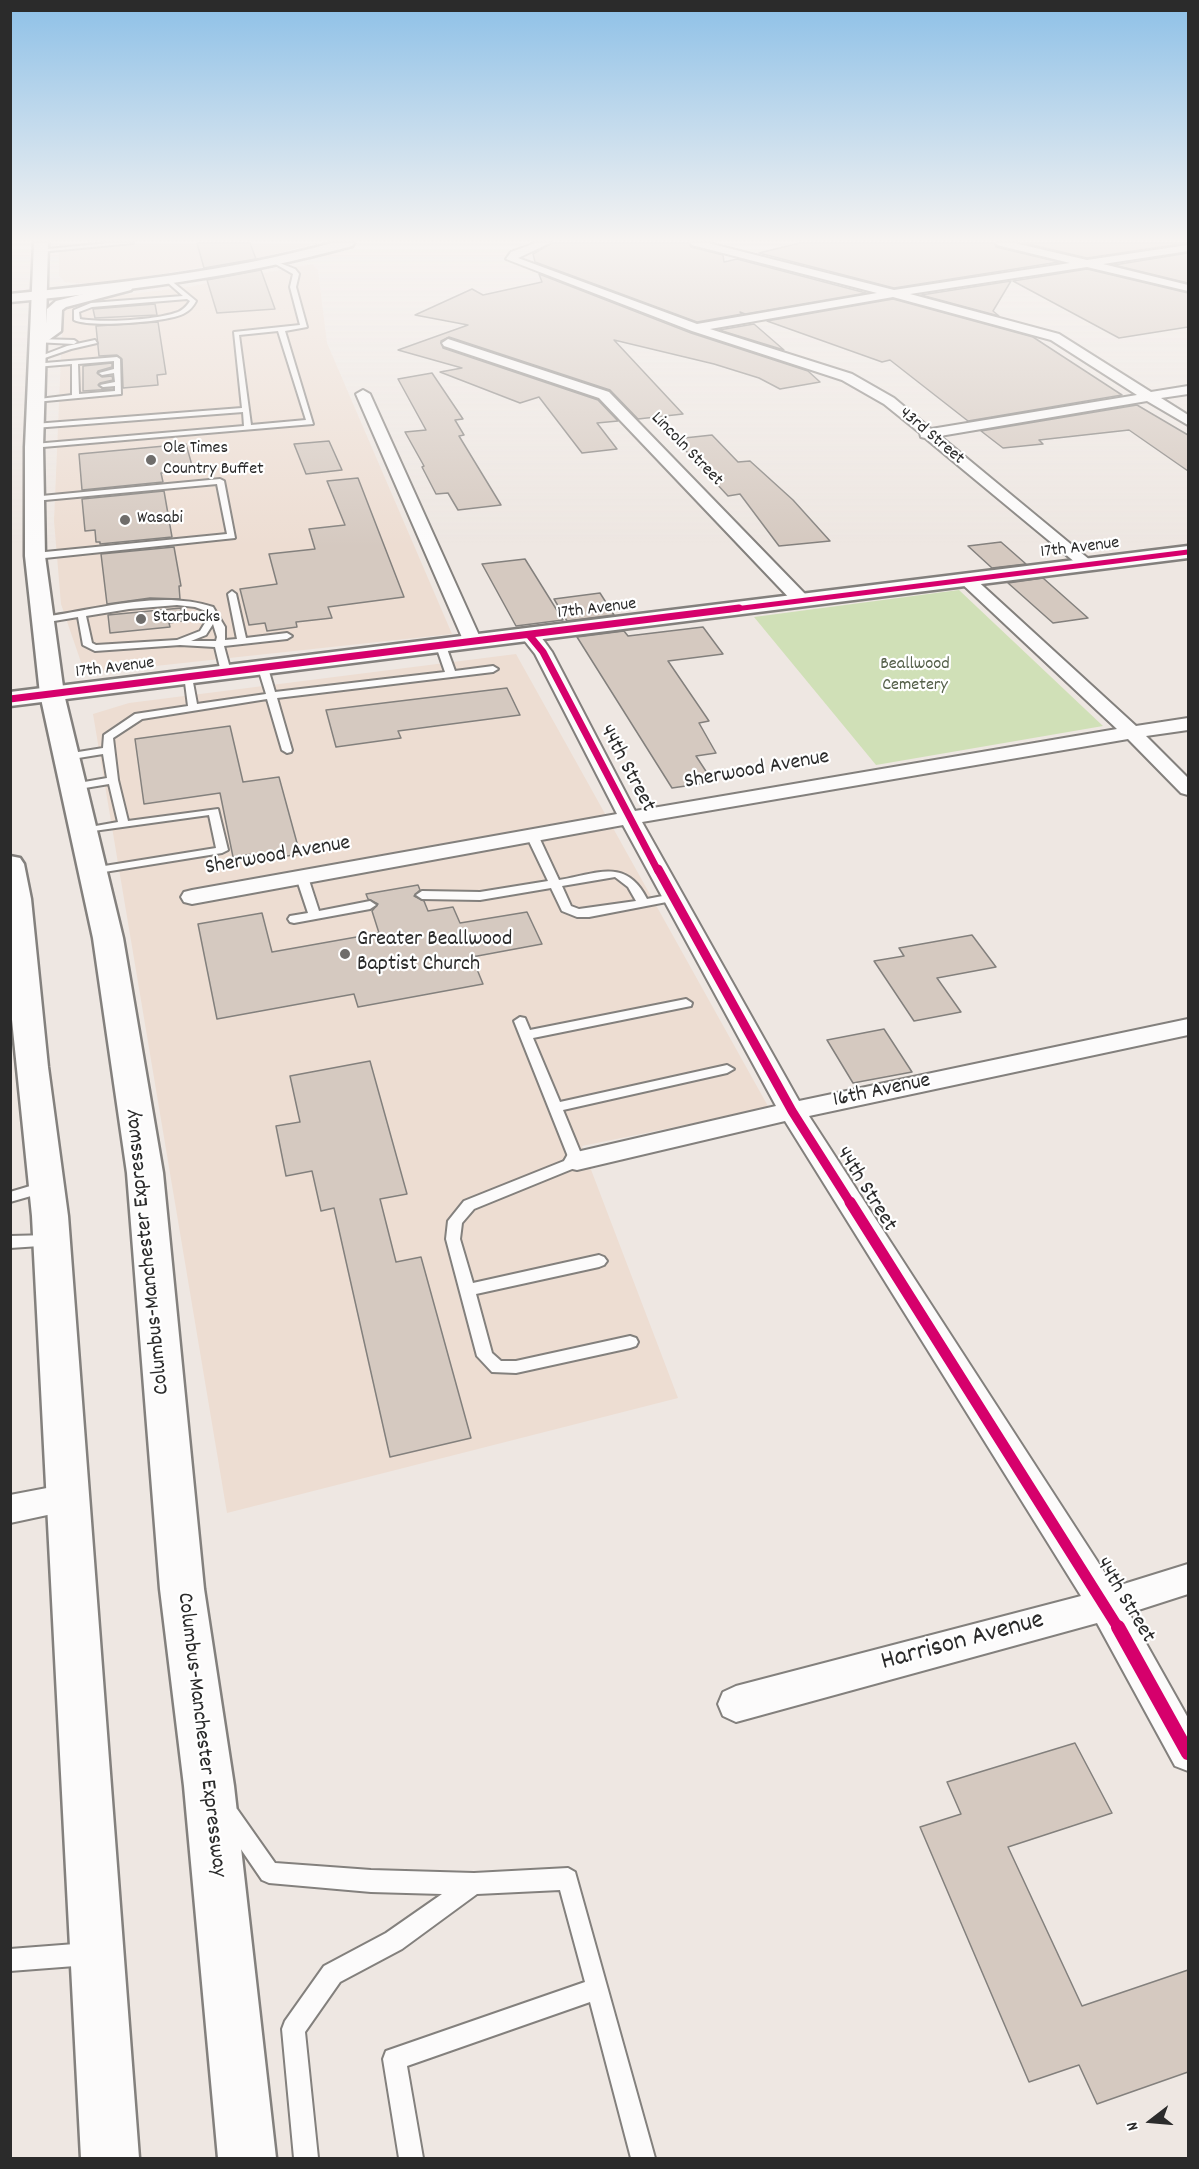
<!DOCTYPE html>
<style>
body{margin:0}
#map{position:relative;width:1199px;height:2169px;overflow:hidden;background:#eee7e2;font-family:Dekko,sans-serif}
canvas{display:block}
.frame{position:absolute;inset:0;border:12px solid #2b2b2b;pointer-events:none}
.north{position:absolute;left:1121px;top:2091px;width:60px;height:60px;-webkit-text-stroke:4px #fff;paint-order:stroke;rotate:254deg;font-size:16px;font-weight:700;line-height:24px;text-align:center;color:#2b2b2b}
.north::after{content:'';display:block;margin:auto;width:21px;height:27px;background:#2b2b2b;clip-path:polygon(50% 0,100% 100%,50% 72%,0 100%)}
</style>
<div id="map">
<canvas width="1199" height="2169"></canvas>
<div class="frame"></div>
<div class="north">N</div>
</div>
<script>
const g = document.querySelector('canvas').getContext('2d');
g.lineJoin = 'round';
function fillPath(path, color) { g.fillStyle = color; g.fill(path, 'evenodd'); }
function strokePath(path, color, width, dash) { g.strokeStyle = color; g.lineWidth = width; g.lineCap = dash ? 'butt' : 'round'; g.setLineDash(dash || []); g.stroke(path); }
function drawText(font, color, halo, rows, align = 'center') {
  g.font = font + ' Dekko,sans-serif'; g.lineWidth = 4.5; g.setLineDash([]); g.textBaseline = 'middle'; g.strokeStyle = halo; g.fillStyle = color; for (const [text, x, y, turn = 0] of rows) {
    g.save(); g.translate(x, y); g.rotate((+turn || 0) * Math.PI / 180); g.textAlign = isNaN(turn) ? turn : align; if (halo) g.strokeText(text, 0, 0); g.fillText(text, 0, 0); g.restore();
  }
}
const built = new Path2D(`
 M59,243H317L264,257L132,279L88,284L65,282L59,276Z
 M312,264L318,270L327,343L452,634L109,671L83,668L61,604L54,521L63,309L82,300L187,287Z
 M516,654L769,1108L582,1146L678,1398L227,1513L93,714L129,703Z`);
const green = new Path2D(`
 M959,590L1103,726L876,765L754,617Z`);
const building = new Path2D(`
 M197,243H250L256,259L204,268Z
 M552,243H689L691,247L723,255L724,262L737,259L866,293L745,314L740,312L742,314L697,322L535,262L533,254Z
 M800,243H994L996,247L1059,262L894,288L759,253Z
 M1024,243H1187L1087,258Z
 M1188,253V283L1114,265Z
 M1087,269L1188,293V327L1119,338L1013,281Z
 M261,270L275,309L217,313L207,280Z
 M539,274L691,333L808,371L820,382L780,389L759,378L714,364L614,340L683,414L638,419L610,390L449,337L441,341L443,348L598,400L618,421L597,423L617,449L582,453L539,397L520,403L440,372L462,368L398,350L468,325L415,315L472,289L483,295L542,282Z
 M1011,281L993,311L999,316L921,295Z
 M893,299L1033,337L1122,395L968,421L890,360L882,362L767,321Z
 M155,304L157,315L95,318L93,309Z
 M158,322L166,374L157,375L158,385L123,388L122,359L117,355L99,356L96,326Z
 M754,324L784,350L719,330Z
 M112,363V367L98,371L97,373L102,377L112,376L113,380L100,383L98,385L103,389H113L83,391V366Z
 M432,373L463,419L455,420L464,435L459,436L501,505L458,510L448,493L436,494L422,467L424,466L405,432L426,430L398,379Z
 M1137,405L1188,435V471L1129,430L1039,440L1043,444L1003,448L981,431Z
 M712,435L738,462L750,461L793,500L830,541L779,546L740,494L728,496L675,439Z
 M329,441L342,470L306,474L294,444Z
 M186,444L193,469L161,473L163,482L82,490L79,454Z
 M358,478L404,597L328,607L332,618L296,622L297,627L267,631L265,623L249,625L240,589L277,584L269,554L315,549L309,529L345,525L327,481Z
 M164,491L172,537L100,544V542H96L95,530L85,531L82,499Z
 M1001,542L1026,564L992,568L968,546Z
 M174,547L181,586H179L180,599L150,598L107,604L101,554Z
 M525,559L563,620L516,626L482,564Z
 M1043,578L1088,618L1053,623L1008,583Z
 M600,593L614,615L567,621L554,599Z
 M181,608L182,621L169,623L170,627L110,633L108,615Z
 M703,627L723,654L668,661L709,721L699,723L716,753L696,756L713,782L672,788L577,637L624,631L628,636Z
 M507,688L520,715L398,731L401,738L336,747L326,710Z
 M230,726L243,782L279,777L300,854L254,861L253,854L233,857L220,793L144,804L135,739Z
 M418,885L420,890L414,896L424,901L428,911L453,907L460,923L527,912L542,944L472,957L483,984L358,1007L354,994L217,1019L198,924L262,913L272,952L379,933L372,911L378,904L368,899L366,894Z
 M972,935L996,967L937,978L961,1012L914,1021L874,961L904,956L899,948Z
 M884,1029L912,1072L853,1083L827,1040Z
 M370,1061L407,1194L380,1199L396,1262L421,1257L471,1438L390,1457L334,1208L321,1211L312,1171L286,1176L276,1126L300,1122L290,1076Z
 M1075,1743L1112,1813L1008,1847L1082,2006L1188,1970V2072L1097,2104L1079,2065L1029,2082L920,1827L961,1814L947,1782Z`);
const service = new Path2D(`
 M109,243H133L40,252L37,250Z
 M272,260L295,269L299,274L296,287L307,327L285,331L313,424L31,448L30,446L34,444L244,426L243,412L34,428L30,426L34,424L242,408L234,332L300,325L290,287L293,274L272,262ZM278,331L306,420L251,425L239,335Z
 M169,279L196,301C193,307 189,311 183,314C166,322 90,328 74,320V310L91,303L183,296L167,282ZM187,299L190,301C186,307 182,311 175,313C154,320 102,323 80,319L79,312L92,307Z
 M37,339L74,340L77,342L74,344L35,342Z
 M95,340L97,343L71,349L36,361L33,359L67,346Z
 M117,357L120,359L121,394L35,402L31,400L72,395V364L35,367L33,364ZM114,361V369L99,373L102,375L114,373L115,382L100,385L103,387L115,386V391L79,394L78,364Z
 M220,479L224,481L235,538L35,559L31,556L35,553L227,534L217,484L34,501H31V497Z
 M232,591L236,594L246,638L287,633L292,636L287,639L224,646L231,672L226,675L221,672L215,647L180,645L95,651L83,645L78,617L42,623L37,620L42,617C96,610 160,589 213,607L225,627V640L237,639L228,594ZM177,605L195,607L206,611L208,618L200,631L177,640L96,645L92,643L86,616L129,609ZM213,624L217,637L216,641H191L206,635Z
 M441,643L446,646L455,671L493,666L498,669L493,672L277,698L292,750L291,752L287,753L282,750L267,699L142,719L113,738L118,780L128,821L218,809L228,850L222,853L92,874L86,871L92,868L216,848L209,815L79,833V829L118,822L109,784L73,790L68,787L73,784L107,778L103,754L66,760L61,757L66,754L103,748L104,735L135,714L188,706L184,675L192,677L197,704L266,694L258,668L263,665L268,668L275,692L445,672L436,646Z
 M532,832L538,835L559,880C596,874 626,857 647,899L673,894L679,898L677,900L589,917H577L562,911L551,888L480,900L422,899L416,895L422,891L480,892L548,881L526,835ZM615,877L628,887L636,901L579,909L571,906L562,886Z
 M302,874L308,877L319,911L370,901L376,905L370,909L294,923L290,922L288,919L290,916L308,913L296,877Z
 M686,999L692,1003L691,1006L533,1038L560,1102L727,1065L734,1069L727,1073L563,1110L584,1161L582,1165L474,1209L462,1223L460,1239L473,1283L599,1255L604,1257L607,1261L604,1265L599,1267L476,1294L492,1353L501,1361H516L630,1336L636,1338L638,1342L636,1346L630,1348L516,1373L492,1372L477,1356L446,1239L448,1221L464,1201L569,1159L514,1021L520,1017L525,1018L530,1030Z
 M47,1181L52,1182L54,1186L52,1190L10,1202V1192Z
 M50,1235L55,1237L57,1241L55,1245L10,1248V1236Z
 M230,1806L237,1809L275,1863L371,1870L474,1873L568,1868L575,1872L655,2158H631L590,2002L407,2066L423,2158H399L383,2059L386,2051L585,1982L560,1890L477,1894L402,1949L340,1982L305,2032L318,2158H294L282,2029L285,2021L324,1966L386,1933L442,1894L371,1892L269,1883L262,1880L223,1823L220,1816L223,1809Z
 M88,1943L96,1946L99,1954L96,1962L88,1965L10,1971V1949Z`);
const minor = new Path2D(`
 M535,243H550L518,258L697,324L877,293L692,245L691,243H708L894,290L1070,263L997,245L996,243H1014L1087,260L1188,245V251L1103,264L1188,285V291L1087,267L910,294L1059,334L1151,392L1188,386V394L1161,398L1188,415V425L1147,401L940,436L1096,565L1094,568H1082L925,438L921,437L920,433L884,404L842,380L692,331L506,259L511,252ZM893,297L1051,340L1137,395L931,429L894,398L852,374L710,329Z
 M448,339L609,392L807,596L809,600L807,604H795L599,398L444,346L442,343Z
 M363,390L370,394L482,642L479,646H467L464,642L356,394Z
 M966,574L972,576L1136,726L1188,718V730L1146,736L1188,778V795L1181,793L1128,739L642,822L799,1101L1188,1019V1035L809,1116L1114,1587L1188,1564V1594L1129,1613L1188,1718V1771L1175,1766L1097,1623L736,1722L723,1716L718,1704L723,1692L736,1686L1081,1596L785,1121L577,1170L568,1168L564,1161L568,1154L776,1106L623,825L192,904L184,902L181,897L184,892L192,890L617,814L535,654L520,635L523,631C537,628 544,641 552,652L635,811L1117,729L960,582L958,579L960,576Z
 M68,1484L80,1488L84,1498L80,1508L10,1523V1495Z`);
const tertiary = new Path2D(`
 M332,243H354L352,246C240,277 126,291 10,302V294C119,283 227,272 332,243Z
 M1188,546V558L10,706V692Z`);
const primary = new Path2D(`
 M34,243H48L46,324L47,309L56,301L126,283L133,287L131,290L66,307L62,310L61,331L46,342L43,447L45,556L64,694L123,938L163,1173L204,1589L234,1786L276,2158H218L184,1786L160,1589L127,1173L93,938L40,694L25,556V447Z
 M10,856L20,858L24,864L31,899L48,1067L68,1216L139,2158H81L32,1216L10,1000Z`);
const cyclewayFar4 = new Path2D(`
 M727,610L1188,552`);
const cyclewayFar3 = new Path2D(`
 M529,635L543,652L658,871
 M10,699L739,608`);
const cyclewayFar2 = new Path2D(`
 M658,869L792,1111L851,1204`);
const cyclewayFar1 = new Path2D(`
 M850,1202L1119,1629`);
const cycleway = new Path2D(`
 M1118,1627L1188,1753`);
const markers = [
 [151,460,6,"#6f6d6b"],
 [125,520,6,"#6f6d6b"],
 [141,619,6,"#6f6d6b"],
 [345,954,6,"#6f6d6b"]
];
const farStreetnames = [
 ["43rd Street",931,437,40],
 ["Lincoln Street",686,450,46],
 ["17th Avenue",1080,549,-7],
 ["17th Avenue",597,610,-7],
 ["17th Avenue",115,669,-7]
];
const farPoinames = [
 ["Ole Times",163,450],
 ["Country Buffet",163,471],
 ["Wasabi",137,520],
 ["Starbucks",153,619]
];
const farParknames = [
 ["Beallwood",915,666],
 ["Cemetery",915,687]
];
const streetNames = [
 ["44th Street",626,769,62],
 ["Sherwood Avenue",757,771,-10],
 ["Sherwood Avenue",278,857,-10],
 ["16th Avenue",882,1092,-12],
 ["44th Street",865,1190,58],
 ["Columbus-Manchester Expressway",149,1252,-96],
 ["44th Street",1124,1601,59],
 ["Columbus-Manchester Expressway",200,1735,83]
];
const poiNames = [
 ["Greater Beallwood",357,941],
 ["Baptist Church",357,966]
];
const nearStreetnames = [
 ["Harrison Avenue",963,1643,-15]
];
fillPath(built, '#edddd2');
fillPath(green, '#d0e0b7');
fillPath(building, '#d5c9c0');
strokePath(building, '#83807d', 1.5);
strokePath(service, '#83807d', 4);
strokePath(minor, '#83807d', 4);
strokePath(tertiary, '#83807d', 5);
strokePath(primary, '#83807d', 5);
fillPath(service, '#fcfbfb');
fillPath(minor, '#fcfbfb');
fillPath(tertiary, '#fcfbfb');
fillPath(primary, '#fcfbfb');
strokePath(cyclewayFar4, '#d6006c', 5);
strokePath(cyclewayFar3, '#d6006c', 7);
strokePath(cyclewayFar2, '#d6006c', 9);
strokePath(cyclewayFar1, '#d6006c', 11);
strokePath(cycleway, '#d6006c', 14);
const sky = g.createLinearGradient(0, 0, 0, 547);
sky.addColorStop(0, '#8dc0e7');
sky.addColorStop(0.44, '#f7f4f2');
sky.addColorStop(1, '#f7f4f200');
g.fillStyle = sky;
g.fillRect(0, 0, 1199, 547);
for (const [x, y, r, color] of markers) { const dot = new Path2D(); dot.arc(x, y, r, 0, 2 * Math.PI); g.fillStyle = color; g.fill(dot); strokePath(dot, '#fff', 2); }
drawText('18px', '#2b2b2b', '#fff', farStreetnames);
drawText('18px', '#2b2b2b', '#fff', farPoinames, 'left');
drawText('18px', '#55604a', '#fff', farParknames);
drawText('22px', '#2b2b2b', '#fff', streetNames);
drawText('22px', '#2b2b2b', '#fff', poiNames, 'left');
drawText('27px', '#2b2b2b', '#fff', nearStreetnames);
</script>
